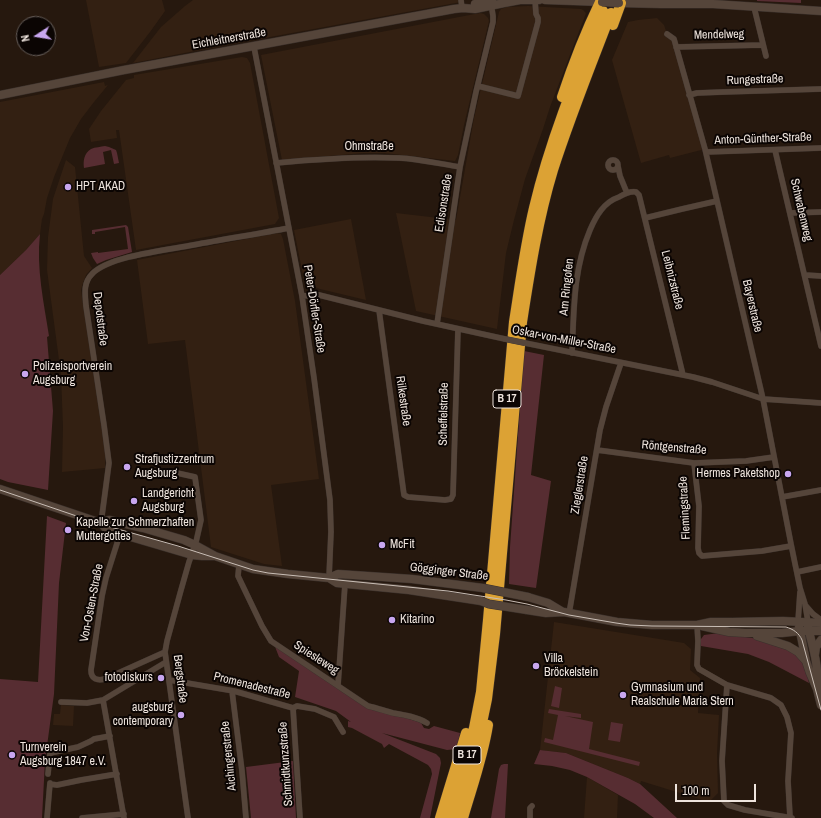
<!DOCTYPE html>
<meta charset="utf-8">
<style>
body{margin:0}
#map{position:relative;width:821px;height:818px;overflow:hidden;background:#26180e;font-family:"Archivo Narrow",sans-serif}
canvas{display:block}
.north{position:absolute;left:16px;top:16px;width:40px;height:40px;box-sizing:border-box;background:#0b0503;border:1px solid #665e5a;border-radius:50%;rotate:258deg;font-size:11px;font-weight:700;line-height:16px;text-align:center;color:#eee4dd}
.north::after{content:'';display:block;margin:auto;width:14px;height:18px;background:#c8a6ef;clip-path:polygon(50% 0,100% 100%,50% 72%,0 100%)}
.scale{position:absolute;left:675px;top:784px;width:81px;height:18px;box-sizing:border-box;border:2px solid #eee4dd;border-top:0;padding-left:5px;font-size:12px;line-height:14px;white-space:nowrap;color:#eee4dd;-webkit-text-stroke:3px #0b0503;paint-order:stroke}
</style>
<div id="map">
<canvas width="821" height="818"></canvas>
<div class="north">N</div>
<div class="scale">100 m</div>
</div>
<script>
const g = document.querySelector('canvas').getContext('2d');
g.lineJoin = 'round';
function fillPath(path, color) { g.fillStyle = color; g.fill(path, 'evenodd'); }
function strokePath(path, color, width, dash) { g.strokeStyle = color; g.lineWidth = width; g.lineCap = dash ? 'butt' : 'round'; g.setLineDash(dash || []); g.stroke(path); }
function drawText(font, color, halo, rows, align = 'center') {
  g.font = font + ' "Archivo Narrow",sans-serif'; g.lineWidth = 4; g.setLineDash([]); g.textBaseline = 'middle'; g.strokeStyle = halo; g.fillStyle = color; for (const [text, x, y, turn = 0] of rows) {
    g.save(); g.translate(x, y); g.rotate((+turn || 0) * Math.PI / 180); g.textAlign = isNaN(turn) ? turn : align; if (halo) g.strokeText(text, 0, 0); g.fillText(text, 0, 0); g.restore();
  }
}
const built = new Path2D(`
 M86,0H162L165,11L150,32L126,63L99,67Z
 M193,0H461V2L210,48L133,63L161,27L185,6Z
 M528,6L581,9L583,10L586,13L585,16L550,107L543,129L525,179L514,220L506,253L497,329L416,311L396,213L456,220L474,118L499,12L501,9L507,7Z
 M480,13L484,14L488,18L489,21L464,125L458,155L455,161L384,153H364L282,160L261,55Z
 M657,18L664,25L667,34L674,39L705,149L670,158L669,155L641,163L612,60L628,22L638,20Z
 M242,57L247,58L250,63L279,218L275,224L136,250L119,130H116L117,138L91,142L89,129L101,111L126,80L134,78V75Z
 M104,82L105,86L108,85L94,102L81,119L70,138L63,155L54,177L47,198L44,214L42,219L40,234L26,250L0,275V102Z
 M66,160L75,167L84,256L92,268L86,275L83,283L81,290L105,451V468L62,472L63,427L61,375L47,270L48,237L53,199Z
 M351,219L366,300L320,289L307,284L304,280L294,230Z
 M277,233L281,234L283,239L295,301L319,479L271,485L282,566L264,564L211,547L185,340L148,344L137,260Z
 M554,622L684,643L691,649L690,670L700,678L698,713L719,715L717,753L718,793L709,802L641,781L640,784L628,778L566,753L540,750Z
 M61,705L74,706L73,726L53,725L54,714H60Z
 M587,777L618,795L617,818H584Z`);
const green = new Path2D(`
 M757,0H801V3L757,1Z
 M105,146L109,147L116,150L117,153L119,163L114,164L111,150L103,152L105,164L84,168C83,161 84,153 91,149C95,147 101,147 105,146Z
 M126,225L128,227L132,252L106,260L97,264L93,258L91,253L98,252V253L128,249L125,227L95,232V234H92V230Z
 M40,234C36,268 44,303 49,336L47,337L53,411L48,490L8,482L0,479V275L26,250Z
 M524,351L544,355L531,475L551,481L536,588L509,584L510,547Z
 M47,516L66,523L59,583L54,694L45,761L42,818H0V679L38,682Z
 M719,633L765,640L782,645L801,659L806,669L809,683L769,662L748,654L701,646V639L704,635Z
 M274,644L368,706L419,722L421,723L424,728L429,729L434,726L460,733L457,749L447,750L382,733L436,754L440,758L441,763L430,818H420L432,774L431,769L428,765L389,744L384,748L382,744L352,728L348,727V721L351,722L336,711L295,697L299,671L279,657Z
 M555,686L562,688L559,708L551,706Z
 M549,709L581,714V718L565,716L593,722L589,749L640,762L639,766L544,742L545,738L553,740L558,715L548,713Z
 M611,722L623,724L620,742L608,740Z
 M540,750L566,753L628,778L640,784L677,818H654L635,804L587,777L570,770L552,766L534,764Z
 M293,761L296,818H251L246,767Z
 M504,764H508L505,818H491L499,769L501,765Z`);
const street = new Path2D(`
 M461,0L462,8
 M754,7L766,56
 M667,34L674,39L705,149L763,399L791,544L800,588L805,604L808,622
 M254,47L302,296L314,378L330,500L331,532L329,578
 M676,47L763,45
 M478,86L518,96L538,22V18L536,14L535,0
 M689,95L697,93L723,92L821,89
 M775,150L821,346
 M706,152L821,148
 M608 165a5 5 0 1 1 10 0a5 5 0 1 1-10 0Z
 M276,163C318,159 358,156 399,158C420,159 440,164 460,167
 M618,166L620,176L627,193
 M790,213L821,212
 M645,218L682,209L717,201
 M805,275L821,276
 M302,296L319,295L423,321L505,339
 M379,310L404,495L408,497L445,500L451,499L453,495L458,329
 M437,324L460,167L476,92L493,22V16L491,3
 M525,343L693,377L712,382L763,399L821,403
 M572,353C574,311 573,270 590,230C596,216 604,202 619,197C624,194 630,191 636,192L639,195L683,375
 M597,450L694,463L746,461L774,457
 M694,463L699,506L698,548L699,553L702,556L762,551L791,546
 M168,471L195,477L201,520L196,542L189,562L181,590L167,641L165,652L188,818
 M782,497L821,490
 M101,523L109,463L104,425L86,306C85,294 83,283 92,274C109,256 167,250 193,245C225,239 257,234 289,228
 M120,534L106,578L102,596L91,670C91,679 97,681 105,679L165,652
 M239,565L238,576L262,626L271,641L368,706C377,708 385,711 393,713C405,715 417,717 427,723
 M797,572L821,567
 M806,606L813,614L821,620
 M569,614L600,430L606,407L621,363
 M798,622L800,592
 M697,625L698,641L697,665L699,669L727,685L771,698L781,705L787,717L791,733L788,781L790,817
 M169,680L234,691L293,708L297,706L315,709L334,717L343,732
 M338,685L345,584
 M727,685L722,761L724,801L728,805L745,810L792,818
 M232,691L242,771L246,818
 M103,700L124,818
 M61,702L87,703L103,700L166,662
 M293,708L300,818
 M48,774L50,753L78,747L91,741L94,739L110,736
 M50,784L57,785L81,780L117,774
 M47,818L50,783
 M82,818L124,814
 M530,818V808L532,806`);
const secondary = new Path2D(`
 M545,0L602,2
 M619,3L661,4H713L821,11
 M475,4L492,0
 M0,95L124,70L454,9L463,8L475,9L504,3L520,0H539
 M0,489L101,523L107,530L192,555L202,556H214
 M101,523L109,520L143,528L184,540L195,545L215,556L253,569L288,574L329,578L337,583L409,590L481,601
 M329,578L338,574L412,579L483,588
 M528,597L548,603L563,612
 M527,610L546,613L564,612L617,622L652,625H697L711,622H732L783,621L821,623
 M702,626L729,632L745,633H782L800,631H821
 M799,626L806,661L810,673L817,689L821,705
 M808,627C813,649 819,665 817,688
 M757,636L788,646L798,652L806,661
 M815,654L816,647L821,640`);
const highway = new Path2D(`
 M613,25L621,3
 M562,97C573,64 585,33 600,2
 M440,818L466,733
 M448,818L469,745L474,728L481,692L488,620L514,322C520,284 525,246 534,208C550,140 577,75 603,11
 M456,818L477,747L487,699L495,634L522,322C530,271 538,219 553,170C570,117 591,65 611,13
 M463,818C472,787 483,757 488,725`);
const tram = new Path2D(`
 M0,490L100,524L178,546L253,570L268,573L448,591L506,600L527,604L569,615L616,623L630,625L652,626L786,627C793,629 799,633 802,640L821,710`);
const streetBridge = new Path2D(`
 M505,339L525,343`);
const secondaryBridge = new Path2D(`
 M602,2L619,3
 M483,588L528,597
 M481,601L489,604L527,610`);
const markers = [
 [68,187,4,"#c8a6ef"],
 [25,374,4,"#c8a6ef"],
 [127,467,4,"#c8a6ef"],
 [788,474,4,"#c8a6ef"],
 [134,501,4,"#c8a6ef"],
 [68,530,4,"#c8a6ef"],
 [382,545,4,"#c8a6ef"],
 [392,620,4,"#c8a6ef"],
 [536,666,4,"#c8a6ef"],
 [161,678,4,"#c8a6ef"],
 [623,695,4,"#c8a6ef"],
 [181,715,4,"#c8a6ef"],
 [12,755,4,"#c8a6ef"]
];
const shields = [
 [507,399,28],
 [467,755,28]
];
const shieldNames = [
 ["B 17",507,399],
 ["B 17",467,755]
];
const streetNames = [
 ["Mendelweg",719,35,-1],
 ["Eichleitnerstraße",229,39,-10],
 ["Rungestraße",755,80,-2],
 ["Anton-Günther-Straße",763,139,-2],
 ["Ohmstraße",369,147],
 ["Edisonstraße",444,203,-81],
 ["Schwabenweg",801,210,77],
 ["Leibnizstraße",672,280,76],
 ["Am Ringofen",567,287,-84],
 ["Bayerstraße",752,306,77],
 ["Peter-Dörfler-Straße",314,309,81],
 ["Depotstraße",100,319,83],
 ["Oskar-von-Miller-Straße",564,340,11],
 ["Rilkestraße",403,401,82],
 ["Scheffelstraße",444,414,-89],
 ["Röntgenstraße",674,448,5],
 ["Zieglerstraße",580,485,-81],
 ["Flemingstraße",685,508,-93],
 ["Gögginger Straße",449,572,7],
 ["Von-Osten-Straße",92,603,-79],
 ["Spiesleweg",316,658,33],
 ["Bergstraße",180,679,83],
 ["Promenadestraße",252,686,14],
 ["Aichingerstraße",229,756,-96],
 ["Schmidtkunzstraße",286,764,-94]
];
const poiNames = [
 ["HPT AKAD",76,187],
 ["Polizeisportverein",33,367],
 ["Augsburg",33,381],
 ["Strafjustizzentrum",135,460],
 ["Augsburg",135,474],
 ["Hermes Paketshop",780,474,"right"],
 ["Landgericht",142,494],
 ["Augsburg",142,508],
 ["Kapelle zur Schmerzhaften",76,523],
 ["Muttergottes",76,537],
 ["McFit",390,545],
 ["Kitarino",400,620],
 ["Villa",544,659],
 ["Bröckelstein",544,673],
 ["fotodiskurs",153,678,"right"],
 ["Gymnasium und",631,688],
 ["Realschule Maria Stern",631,702],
 ["augsburg",173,708,"right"],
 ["contemporary",173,722,"right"],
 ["Turnverein",20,748],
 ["Augsburg 1847 e.V.",20,762]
];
fillPath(built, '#332012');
fillPath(green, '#572d32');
strokePath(street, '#3b312c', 6);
strokePath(secondary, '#3b312c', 9);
strokePath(highway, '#3b312c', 11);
strokePath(street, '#55453a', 5.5);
strokePath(secondary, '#55453a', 8);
strokePath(highway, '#dca234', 10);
strokePath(tram, '#c9beb6', 1);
strokePath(streetBridge, '#3b312c', 6, []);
strokePath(secondaryBridge, '#3b312c', 9, []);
strokePath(streetBridge, '#55453a', 5.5);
strokePath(secondaryBridge, '#55453a', 8);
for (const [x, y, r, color] of markers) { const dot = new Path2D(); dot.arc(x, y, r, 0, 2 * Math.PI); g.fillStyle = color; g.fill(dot); strokePath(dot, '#0b0503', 1.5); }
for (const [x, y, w] of shields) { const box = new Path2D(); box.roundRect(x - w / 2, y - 9, w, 18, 3); g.fillStyle = '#0b0503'; g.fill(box); strokePath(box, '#eee4dd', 1); }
drawText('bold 11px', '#eee4dd', null, shieldNames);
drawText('12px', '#eee4dd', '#0b0503', streetNames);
drawText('12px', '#eee4dd', '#0b0503', poiNames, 'left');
</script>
